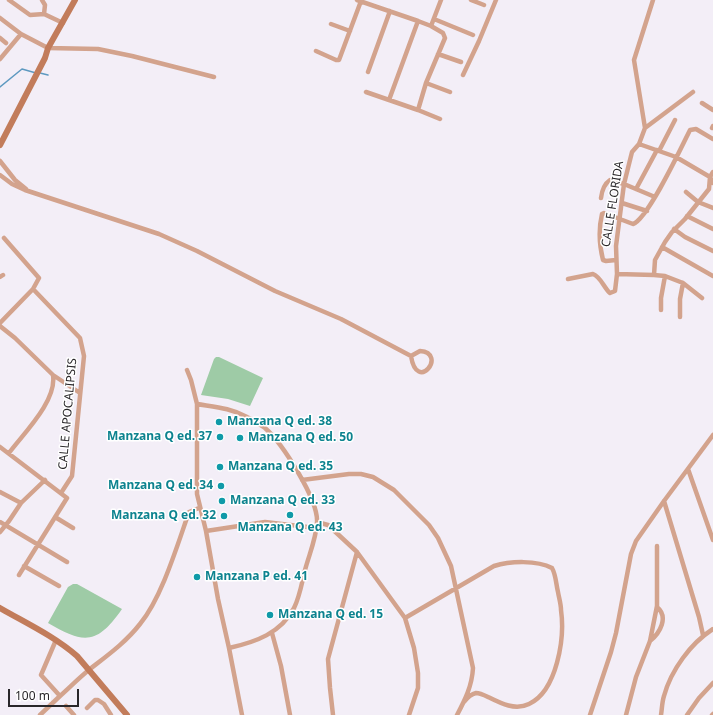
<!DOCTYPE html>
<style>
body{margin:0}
#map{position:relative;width:713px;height:715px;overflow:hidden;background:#f3eef7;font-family:"Noto Sans",sans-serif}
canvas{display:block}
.scale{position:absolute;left:8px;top:689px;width:71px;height:18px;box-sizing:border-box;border:2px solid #29272a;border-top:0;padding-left:5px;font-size:12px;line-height:14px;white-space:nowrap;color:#29272a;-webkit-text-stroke:3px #fff;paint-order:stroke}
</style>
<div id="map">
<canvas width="713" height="715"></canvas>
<div class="scale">100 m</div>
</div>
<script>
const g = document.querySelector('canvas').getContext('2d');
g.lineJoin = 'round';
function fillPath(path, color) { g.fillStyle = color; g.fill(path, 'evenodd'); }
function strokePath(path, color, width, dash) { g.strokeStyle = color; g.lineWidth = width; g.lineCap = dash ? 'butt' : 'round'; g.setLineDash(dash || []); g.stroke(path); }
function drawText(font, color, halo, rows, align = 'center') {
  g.font = font + ' "Noto Sans",sans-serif'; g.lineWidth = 3; g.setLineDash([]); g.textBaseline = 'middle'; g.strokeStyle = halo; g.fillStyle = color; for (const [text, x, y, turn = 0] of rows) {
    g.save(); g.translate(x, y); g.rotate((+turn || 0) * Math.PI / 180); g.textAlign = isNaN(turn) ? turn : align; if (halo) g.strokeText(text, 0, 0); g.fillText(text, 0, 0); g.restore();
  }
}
const green = new Path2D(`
 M216,357H219L263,378L250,406L228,399L201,395L214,359Z
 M73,584H77L122,609C97,645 84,644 48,623L68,587Z`);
const stream = new Path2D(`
 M40,73L48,75
 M0,87L22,69L36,73`);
const street = new Path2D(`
 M9,0L30,15L44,14L63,23
 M42,0L45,5L44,14
 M357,0L418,21L389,100
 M471,0L484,5
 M0,18L21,34L0,59
 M434,19L473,35
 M418,21L431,26
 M331,24L350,31
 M21,34L48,48L98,49L132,56L214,77
 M0,38L6,43
 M316,51L336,60H339L361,1
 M438,54L461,62
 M368,72L390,11
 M463,75L479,41L496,0
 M426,83L450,92
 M366,92L418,110L426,83L445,38L443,33L431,26L441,0
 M702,103L713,110
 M418,110L440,119
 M645,128L693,92
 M712,128L713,126
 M639,144L676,157L710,177L713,183
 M659,151L675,120
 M0,161L15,180L26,189
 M0,175L12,184L25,190L159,234L197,251L275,291L341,319L411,356
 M636,189L657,150
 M686,192L698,202L713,208
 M601,198C602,190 604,184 610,180L624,184L655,197
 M622,203L647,211
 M687,216L713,229
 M674,229L685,237L713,251
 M662,247L713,276
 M616,260L606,261L603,260C599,244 598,231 602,214L604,213L633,224C648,219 682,146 690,130L696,129L713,139
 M617,274L654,275L665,276L661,298V310
 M654,275L655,260L665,242L672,232L685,219L709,189L710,177L713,172
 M665,276L683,283L680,299V317
 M0,277L3,275
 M568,279L593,274C601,277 604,288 610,293L615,291L617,274L616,246L624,184L632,152L639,144L645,128L634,60L653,0
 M683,283L702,298
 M33,289L80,338L84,356L72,476L61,493
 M0,323L33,289L39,278L4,238
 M0,326L15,338L53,375L80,393
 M420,351C448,353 417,394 411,356Z
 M187,370L191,380L197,404V494L206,531L218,599L229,648L242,715
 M197,404C215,407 231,408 247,417C253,420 259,424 265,428C282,443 319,500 317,523C316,539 309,555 305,570C302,582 300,596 294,608C281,633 256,642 229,648
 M0,447L67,498L19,575
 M9,453C24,433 57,401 53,375
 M688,469L713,540
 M302,480L349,474H361L373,477L394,490L429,525L438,538L451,566L473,668C472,686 465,700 457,715
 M0,492L21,503
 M664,501L699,617L703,635
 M55,517L73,528
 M0,522L67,562
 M317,522L328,525L357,552L405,618L414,648L418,673V688L409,715
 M206,531L265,522L316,528
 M0,532L9,521L21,503L45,480
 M24,566L59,586
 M405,618L494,566C510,561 537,560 552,568C556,575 556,584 558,592C559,598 561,604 561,610C565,638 557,691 529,704C515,711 500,703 488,697C484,695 480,693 476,693C471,694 467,698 464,702
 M272,633L281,666L290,715
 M650,641C660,633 669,617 657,607
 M60,696C70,687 80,677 90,669C108,655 126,642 140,624C162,597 177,546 189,512L199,508
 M66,706L74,715
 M87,708L95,700H98L104,704L111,715
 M40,715L60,696L41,675L56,640
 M333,715L330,688L328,659L357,552
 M590,715L611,652L616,633L631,554L636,541L664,501L713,435
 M626,715L636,677L650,641L657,606V546
 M661,715C662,709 662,702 664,696C671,670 691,643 713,629
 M687,715L699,698L713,683
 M712,715L713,714`);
const secondary = new Path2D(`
 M0,145L45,58L48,48L75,0
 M0,608C26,623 54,636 77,656L127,715`);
const markers = [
 [219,422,4,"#0f9aa8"],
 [220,437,4,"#0f9aa8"],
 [240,438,4,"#0f9aa8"],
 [220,467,4,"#0f9aa8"],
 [221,486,4,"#0f9aa8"],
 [222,501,4,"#0f9aa8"],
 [290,515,4,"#0f9aa8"],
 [224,516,4,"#0f9aa8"],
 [197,577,4,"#0f9aa8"],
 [270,615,4,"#0f9aa8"]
];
const streetNames = [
 ["CALLE FLORIDA",613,204,-81],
 ["CALLE APOCALIPSIS",68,414,-85]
];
const cultureNames = [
 ["Manzana Q ed. 38",227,422],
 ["Manzana Q ed. 37",212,437,"right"],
 ["Manzana Q ed. 50",248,438],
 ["Manzana Q ed. 35",228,467],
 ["Manzana Q ed. 34",213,486,"right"],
 ["Manzana Q ed. 33",230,501],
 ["Manzana Q ed. 32",216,516,"right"],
 ["Manzana Q ed. 43",290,528,"center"],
 ["Manzana P ed. 41",205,577],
 ["Manzana Q ed. 15",278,615]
];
fillPath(green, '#9ecba6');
strokePath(stream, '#5d99c0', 1.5);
strokePath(street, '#d3a38d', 4.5);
strokePath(secondary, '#c27c5b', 6);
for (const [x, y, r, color] of markers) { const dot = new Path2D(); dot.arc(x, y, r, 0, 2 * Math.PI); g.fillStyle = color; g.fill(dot); strokePath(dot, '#fff', 1.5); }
drawText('12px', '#29272a', '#fff', streetNames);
drawText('bold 12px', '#0d838f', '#fff', cultureNames, 'left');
</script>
